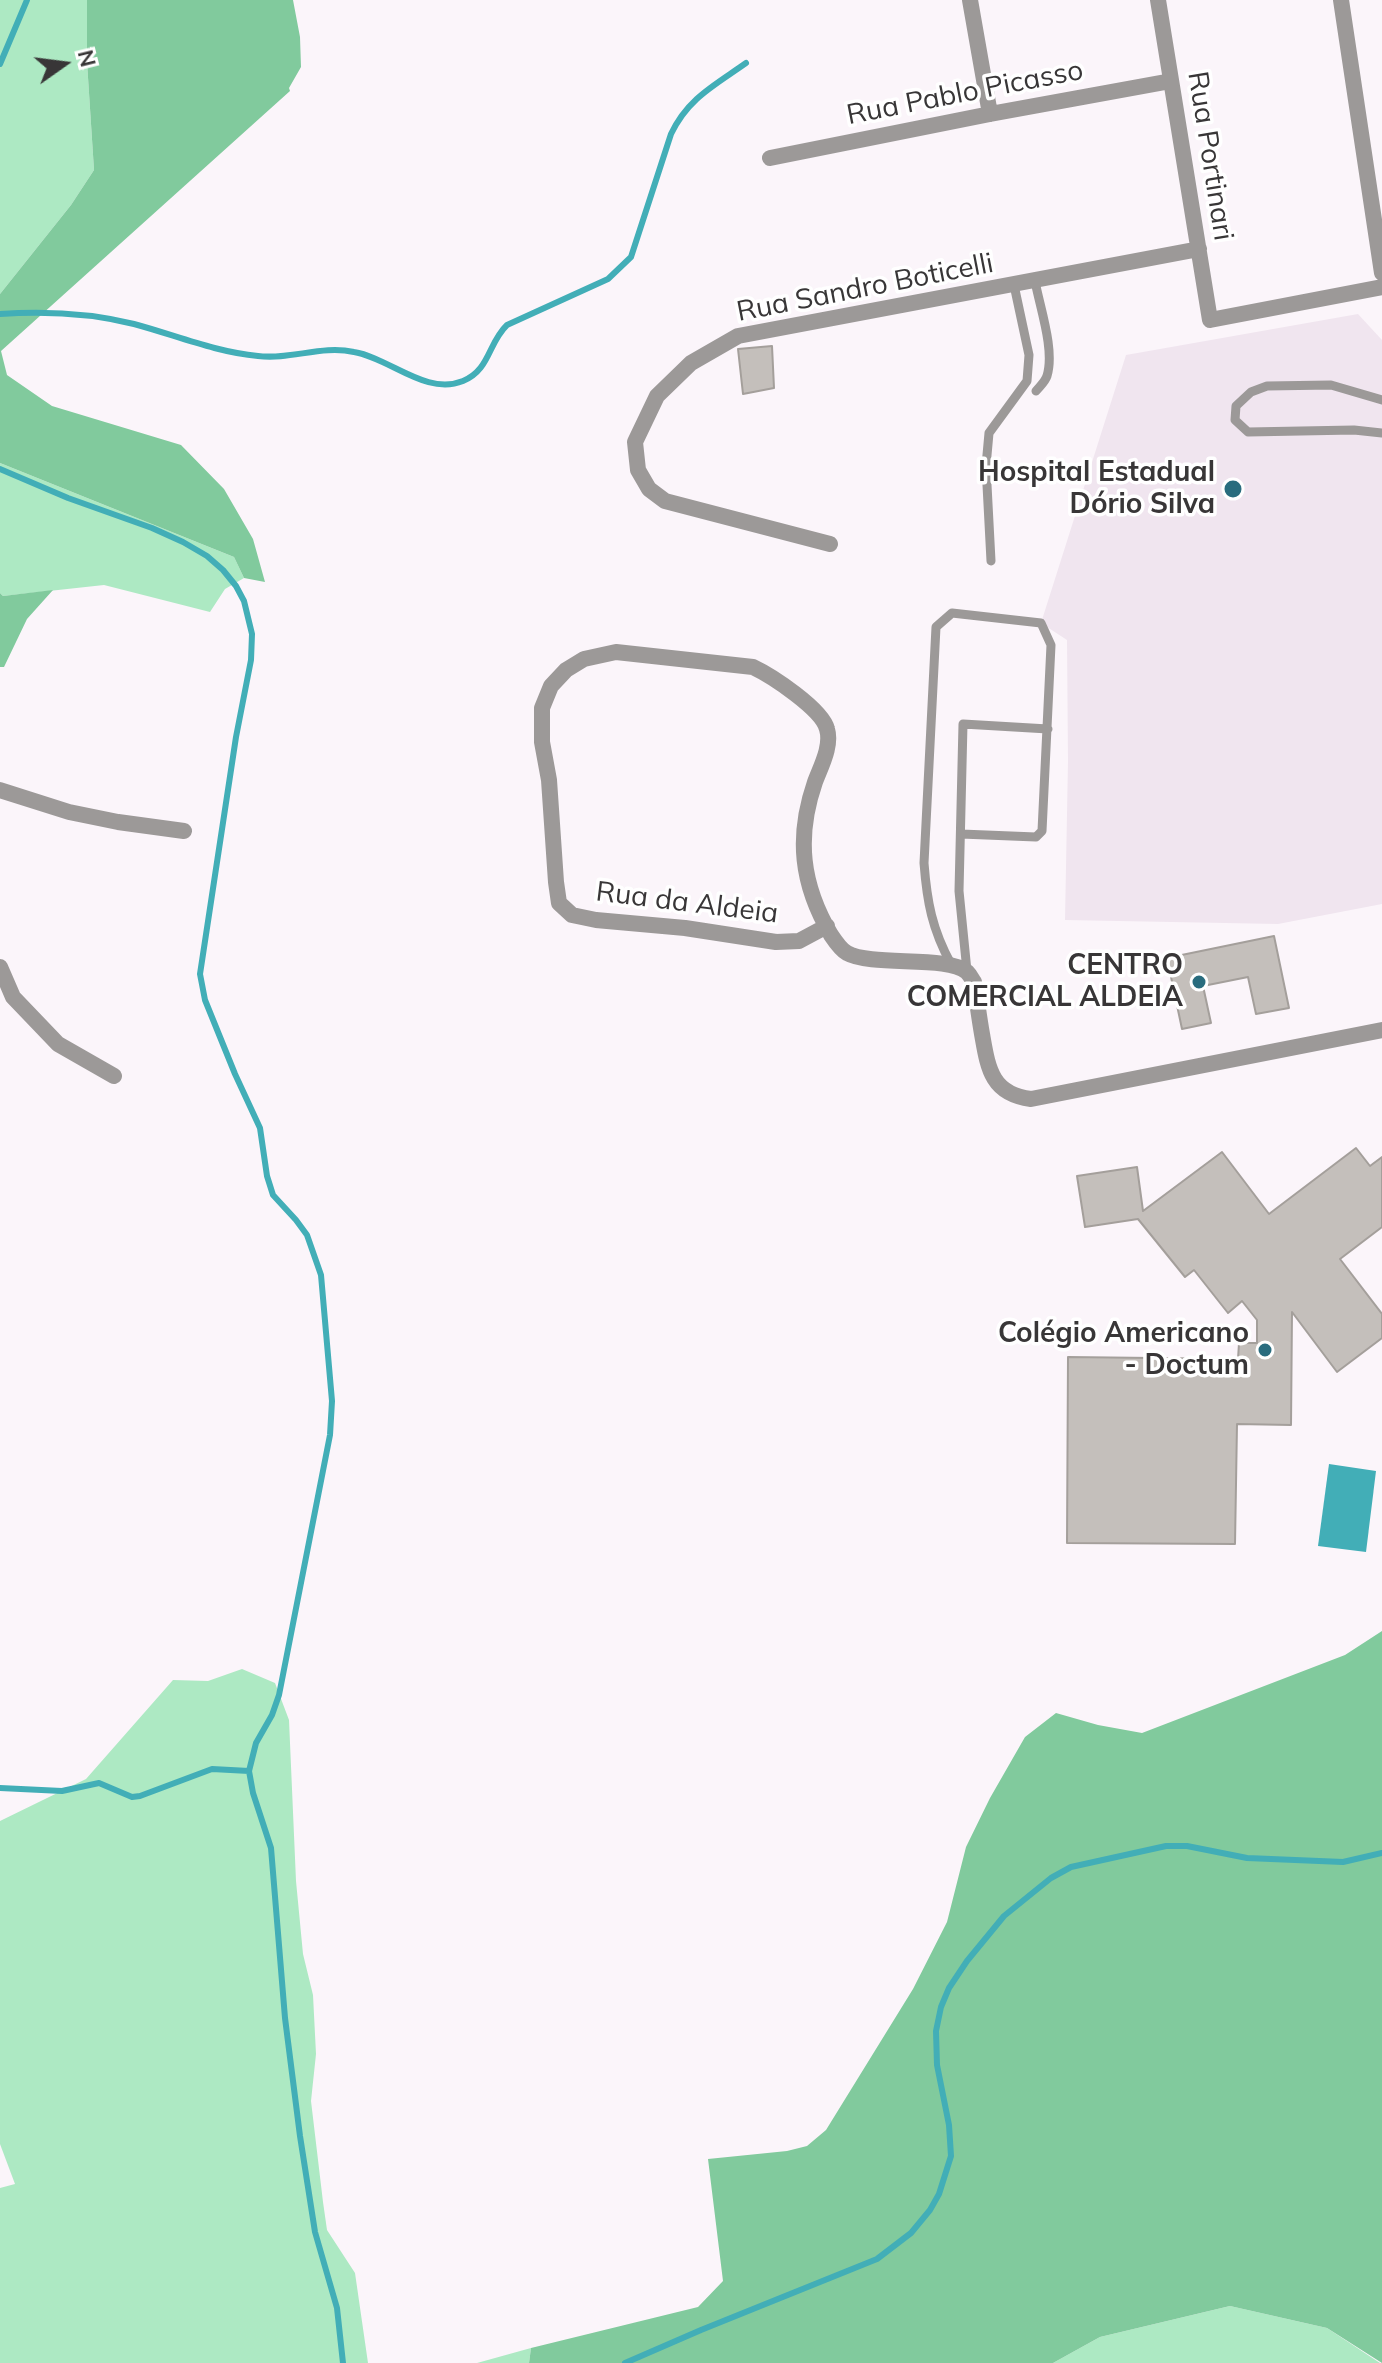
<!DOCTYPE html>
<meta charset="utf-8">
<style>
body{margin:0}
#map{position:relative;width:1382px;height:2363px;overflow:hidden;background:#fbf5fa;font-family:Mulish,sans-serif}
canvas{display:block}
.north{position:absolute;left:24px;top:24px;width:80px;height:80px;-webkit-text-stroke:6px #fff;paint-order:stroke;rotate:76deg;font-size:22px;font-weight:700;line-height:32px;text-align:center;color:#383637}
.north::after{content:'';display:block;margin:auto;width:28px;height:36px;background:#383637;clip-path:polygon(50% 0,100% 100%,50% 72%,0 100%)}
</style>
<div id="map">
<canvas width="1382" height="2363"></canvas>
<div class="north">N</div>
</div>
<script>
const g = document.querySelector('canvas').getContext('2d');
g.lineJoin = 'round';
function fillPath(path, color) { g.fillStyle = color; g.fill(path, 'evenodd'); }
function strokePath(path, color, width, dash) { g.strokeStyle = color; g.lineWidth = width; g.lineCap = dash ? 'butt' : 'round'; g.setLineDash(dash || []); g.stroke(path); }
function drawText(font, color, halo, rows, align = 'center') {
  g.font = font + ' Mulish,sans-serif'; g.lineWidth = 7; g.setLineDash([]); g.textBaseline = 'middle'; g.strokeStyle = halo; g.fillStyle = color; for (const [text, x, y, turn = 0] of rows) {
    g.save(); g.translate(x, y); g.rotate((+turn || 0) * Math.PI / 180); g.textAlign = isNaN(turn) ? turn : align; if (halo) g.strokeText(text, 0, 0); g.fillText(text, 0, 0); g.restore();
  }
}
const built = new Path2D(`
 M1358,314L1382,340V904L1278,924L1065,920L1068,761L1067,640L1041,623L1126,355Z`);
const green = new Path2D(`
 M0,0H87V62L94,170L71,205L0,294Z
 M0,463L234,557L244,578L225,589L210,612L104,585L3,596L0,593Z
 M242,1669L275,1683L289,1720L296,1881L303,1954L313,1995L316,2054L311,2101L323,2202L327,2230L355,2273L368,2363H0V2188L15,2184L0,2144V1821L86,1779L173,1680L208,1681Z
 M1230,2306L1327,2328L1380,2363H1053L1100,2337Z
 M531,2348L529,2363H477Z`);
const forest = new Path2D(`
 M87,0H293L300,37L301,67L289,88L290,91L1,351L7,375L52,406L181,445L224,489L253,539L265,582L244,578L234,557L0,463V294L71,205L94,170L87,62Z
 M53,590L27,619L4,667H0V593L3,596Z
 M1382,1631V2363L1327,2328L1230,2306L1100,2337L1053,2363H529L531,2348L698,2307L723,2281L708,2159L787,2151L807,2146L826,2130L913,1989L947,1922L966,1847L990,1798L1025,1737L1056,1713L1098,1725L1142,1733L1345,1655Z`);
const water = new Path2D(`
 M1329,1464L1376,1471L1366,1552L1318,1546Z`);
const stream = new Path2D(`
 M0,64L27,0
 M0,314C44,311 90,313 134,324C175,335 215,352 258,356C291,360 321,345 354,352C390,358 426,396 463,381C490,370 488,343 507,325L608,279L631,257L671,134C688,98 715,85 746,63
 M0,469L68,498L152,528L183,542L207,556L223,570L236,586L244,601L252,634L251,660L236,737L200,974L205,1000L235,1074L260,1128L267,1176L273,1195L296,1220L307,1235L321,1275L332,1401L330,1435L279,1695L272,1715L256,1743L249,1771L253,1793L271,1848L285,2018L300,2136L315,2232L337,2308L343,2363
 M0,1788L62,1791L99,1783L132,1797L140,1796L212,1769L249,1771
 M625,2363L701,2330L877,2259L911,2233L930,2210L939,2194L951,2156L949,2125L937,2065L936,2031L941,2007L949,1988L967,1961L1004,1916L1051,1878L1071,1867L1166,1846H1187L1247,1858L1343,1862L1382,1853`);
const building = new Path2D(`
 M772,346L774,388L743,394L738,349Z
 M1274,936L1289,1008L1256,1014L1248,977L1203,986L1211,1023L1182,1029L1167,958Z
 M1356,1148L1370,1166L1382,1157V1227L1340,1259L1382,1314V1338L1337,1372L1292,1312L1291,1425L1237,1424L1235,1544L1067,1543L1068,1357L1238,1359L1239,1343H1257V1320L1242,1301L1228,1313L1194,1270L1185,1277L1138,1219L1085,1227L1077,1176L1137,1167L1143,1211L1222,1152L1269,1214Z`);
const lane = new Path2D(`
 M1035,281C1040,308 1055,350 1047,376C1045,382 1040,386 1036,391
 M1382,400L1331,385L1267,386L1251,392L1236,406L1235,420L1248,432L1354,430L1382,433
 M991,561L986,466L989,433L1027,381L1029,355L1014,285
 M951,964C932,929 927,902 924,863L936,627L952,613L1041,623L1051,645L1042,831L1036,837L961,834
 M967,971L959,891L963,724L1048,729`);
const street = new Path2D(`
 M970,0L990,114
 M1158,0L1210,320L1382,287
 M1341,0L1382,273
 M770,158L990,114L1171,81
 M830,544L665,501L649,489L638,470L635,442L657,396L691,363L738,336L1199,249
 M0,790L69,812L118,822L184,831
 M827,926L799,941L776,942L685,928L596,920L572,915L559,903L556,882L549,780L542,742V708L551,686L566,670L584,659L616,652L753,667C772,676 822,709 827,729C832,746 821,766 815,782C796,837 801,884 831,935C835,941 841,950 847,953C872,967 948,955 967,972C970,975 972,979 974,982C977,1000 979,1017 982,1034C988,1068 991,1094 1031,1099L1382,1030
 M0,967L13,997L58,1044L114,1076`);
const markers = [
 [1233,489,10,"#296c7e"],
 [1199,982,8,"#296c7e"],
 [1265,1350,8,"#296c7e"]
];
const streetNames = [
 ["Rua Pablo Picasso",965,93,-11],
 ["Rua Portinari",1210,156,81],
 ["Rua Sandro Boticelli",865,288,-11],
 ["Rua da Aldeia",687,903,7]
];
const poiNames = [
 ["Hospital Estadual",1215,473],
 ["Dório Silva",1215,505],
 ["CENTRO",1183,966],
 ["COMERCIAL ALDEIA",1183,998],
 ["Colégio Americano",1249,1334],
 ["- Doctum",1249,1366]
];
fillPath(built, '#f0e5ef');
fillPath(green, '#ade9c3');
fillPath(forest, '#81ca9d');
fillPath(water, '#42aeb7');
strokePath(stream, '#42aeb7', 6);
fillPath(building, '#c4bfbb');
strokePath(building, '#a49f9b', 2);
strokePath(lane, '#9c9998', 9);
strokePath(street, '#9c9998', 16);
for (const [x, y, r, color] of markers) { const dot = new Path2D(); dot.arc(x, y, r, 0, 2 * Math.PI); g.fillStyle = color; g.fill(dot); strokePath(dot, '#fff', 3); }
drawText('28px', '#383637', '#fff', streetNames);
drawText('bold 28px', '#383637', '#fff', poiNames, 'right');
</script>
